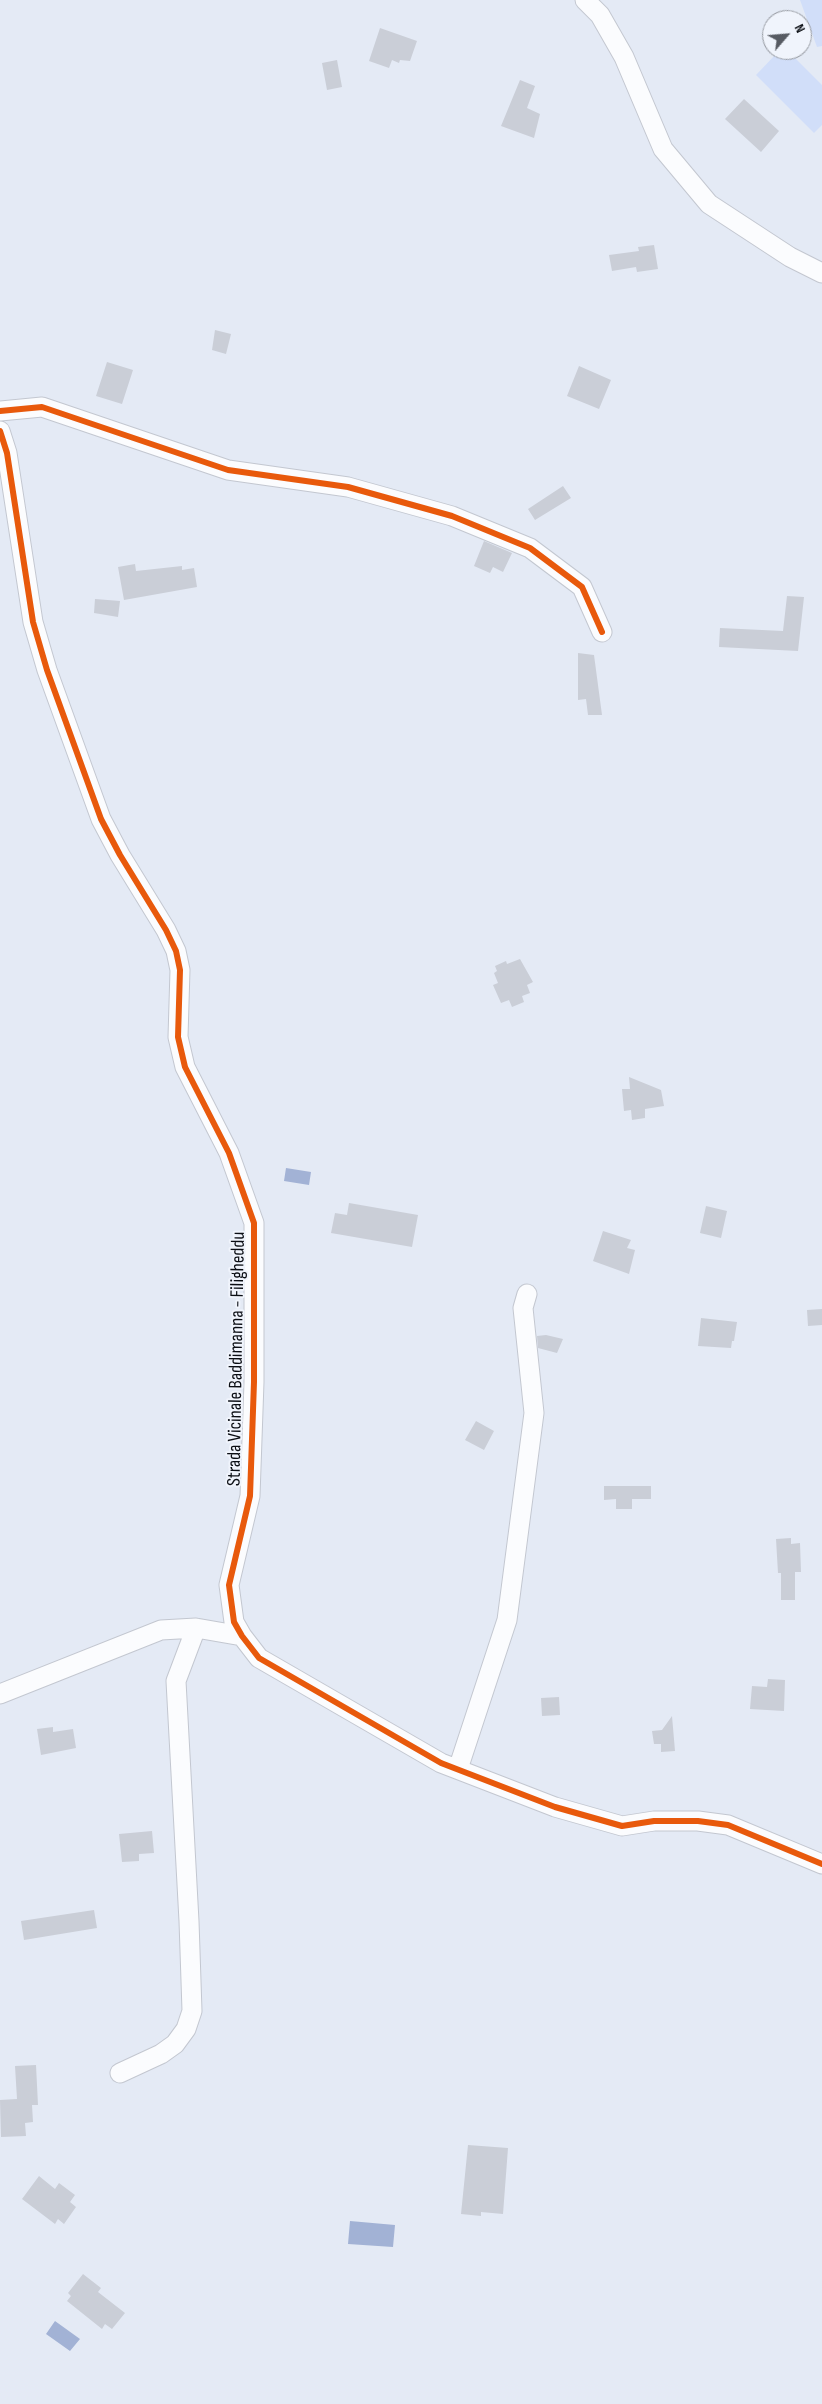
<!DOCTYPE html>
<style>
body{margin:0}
#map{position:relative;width:822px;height:2404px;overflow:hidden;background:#e4eaf5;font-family:"Sofia Sans Condensed",sans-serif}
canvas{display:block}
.north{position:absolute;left:762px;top:10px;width:50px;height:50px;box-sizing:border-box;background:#f0f4fc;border:1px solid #94989f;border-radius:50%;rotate:63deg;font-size:14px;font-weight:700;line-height:20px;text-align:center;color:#0b0e14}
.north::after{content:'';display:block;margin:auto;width:18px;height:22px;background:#575b63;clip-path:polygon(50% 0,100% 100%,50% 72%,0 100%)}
</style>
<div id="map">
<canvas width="822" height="2404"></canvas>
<div class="north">N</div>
</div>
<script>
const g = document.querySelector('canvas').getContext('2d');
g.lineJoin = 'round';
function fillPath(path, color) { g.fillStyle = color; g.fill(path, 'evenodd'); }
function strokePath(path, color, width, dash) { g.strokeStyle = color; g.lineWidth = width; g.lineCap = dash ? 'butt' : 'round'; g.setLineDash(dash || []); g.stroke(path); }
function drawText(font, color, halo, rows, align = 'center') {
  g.font = font + ' "Sofia Sans Condensed",sans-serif'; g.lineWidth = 4; g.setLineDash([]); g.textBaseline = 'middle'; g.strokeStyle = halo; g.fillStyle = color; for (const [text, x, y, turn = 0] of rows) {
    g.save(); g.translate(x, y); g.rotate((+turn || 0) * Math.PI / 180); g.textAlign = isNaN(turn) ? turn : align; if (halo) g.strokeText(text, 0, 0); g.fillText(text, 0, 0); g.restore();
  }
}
const green = new Path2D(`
 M800,0H822V46L817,47Z
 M778,52L792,55L822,85V125L814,133L756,75Z`);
const water = new Path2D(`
 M286,1168L311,1172L309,1185L284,1181Z
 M350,2221L395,2225L393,2247L348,2244Z
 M55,2321L80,2339L70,2351L46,2334Z`);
const building = new Path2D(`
 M380,28L417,41L410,61L400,60L399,63L392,60L389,68L369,61Z
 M337,60L342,87L327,90L322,63Z
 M520,80L535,86L527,108L540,114L534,138L501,126Z
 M744,99L779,131L761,152L725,119Z
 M654,245L658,269L637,272L636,267L612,271L609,255L639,251L638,247Z
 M215,330L231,334L226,354L212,350Z
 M107,362L133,370L122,404L96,396Z
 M579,366L611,380L599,409L567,396Z
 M563,486L571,498L535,520L528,509Z
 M484,541L512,553L503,572L493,567L490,573L474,566Z
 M135,564L136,571L182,566V570L194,568L197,587L124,600L118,567Z
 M787,596L804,597L798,651L719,647L720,628L783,631Z
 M95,599L120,601L118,617L94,613Z
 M578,653L594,655L602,715H588L586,699L578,700Z
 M520,959L533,982L527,985L530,993L522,996L524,1002L512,1007L509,1000L501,1003L493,985L498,983L494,973L497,971L495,966L506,961L507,964Z
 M629,1077L661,1090L664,1106L645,1109V1118L632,1120L631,1110L624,1111L622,1089H630Z
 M349,1203L418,1215L412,1247L331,1233L335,1213L347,1215Z
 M706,1206L727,1211L721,1238L700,1233Z
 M603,1231L631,1240L627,1248L635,1250L629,1274L593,1261Z
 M822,1309V1325L808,1326L807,1310Z
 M701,1318L737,1322L734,1341H732L731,1348L698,1346Z
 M546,1335L563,1339L557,1353L538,1348L537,1336Z
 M476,1421L494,1431L484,1450L465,1440Z
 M604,1486H651V1499H632V1509H616V1499L604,1500Z
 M791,1538V1544L800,1543L801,1572H795V1600H781V1573H778L776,1539Z
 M768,1679L785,1680L784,1711L750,1709L752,1686L767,1687Z
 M559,1697L560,1715L542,1716L541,1698Z
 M672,1716L675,1751L661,1752V1744H654L652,1731L662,1730Z
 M53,1727V1732L73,1729L76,1748L41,1755L37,1729Z
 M152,1831L154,1853L139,1854V1861L122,1862L119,1834Z
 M94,1910L97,1928L24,1940L21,1921Z
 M36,2065L38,2105H32L33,2122L25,2123L26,2136L1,2137L0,2100L17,2099L15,2066Z
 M468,2145L508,2148L503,2214L481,2212V2216L461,2214Z
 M39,2176L55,2189L59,2183L75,2195L70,2202L76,2207L64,2224L58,2219L55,2224L22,2199Z
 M83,2274L101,2288L98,2292L125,2313L112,2329L105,2324L102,2329L67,2301L71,2296L68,2293Z`);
const street = new Path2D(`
 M585,0L600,15L624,57L663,149L709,204L790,257L822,273
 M0,411L42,407L228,470L348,487L452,516L530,548L582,587L602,632
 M0,431L7,453L33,622L47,670L101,819L120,855L166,930L176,951L180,970L178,1037L185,1067L229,1153L254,1223V1382L250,1496L229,1585L234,1622L242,1636L259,1658L441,1763L555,1807L622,1826L654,1821H698L728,1825L822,1864
 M0,1694L161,1630L196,1628L242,1636
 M458,1769L507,1620L534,1413L523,1308L527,1294
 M120,2073L161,2054L175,2044L186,2029L192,2011L189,1921L176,1681L196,1628`);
const cycleway = new Path2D(`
 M0,411L42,407L228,470L348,487L452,516L530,548L582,587L602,632
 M0,431L7,453L33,622L47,670L101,819L120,855L166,930L176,951L180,970L178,1037L185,1067L229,1153L254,1223V1382L250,1496L229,1585L234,1622L242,1636L259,1658L441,1763L555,1807L622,1826L654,1821H698L728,1825L822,1864`);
const streetNames = [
 ["Strada Vicinale Baddimanna - Filigheddu",237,1359,-89]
];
fillPath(green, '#d1def9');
fillPath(water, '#a2b2d5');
fillPath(building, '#caced7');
strokePath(street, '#c3c7d0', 21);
strokePath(street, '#fbfcfe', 19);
strokePath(cycleway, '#e8590c', 6);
drawText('19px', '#0b0e14', '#f0f4fc', streetNames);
</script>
